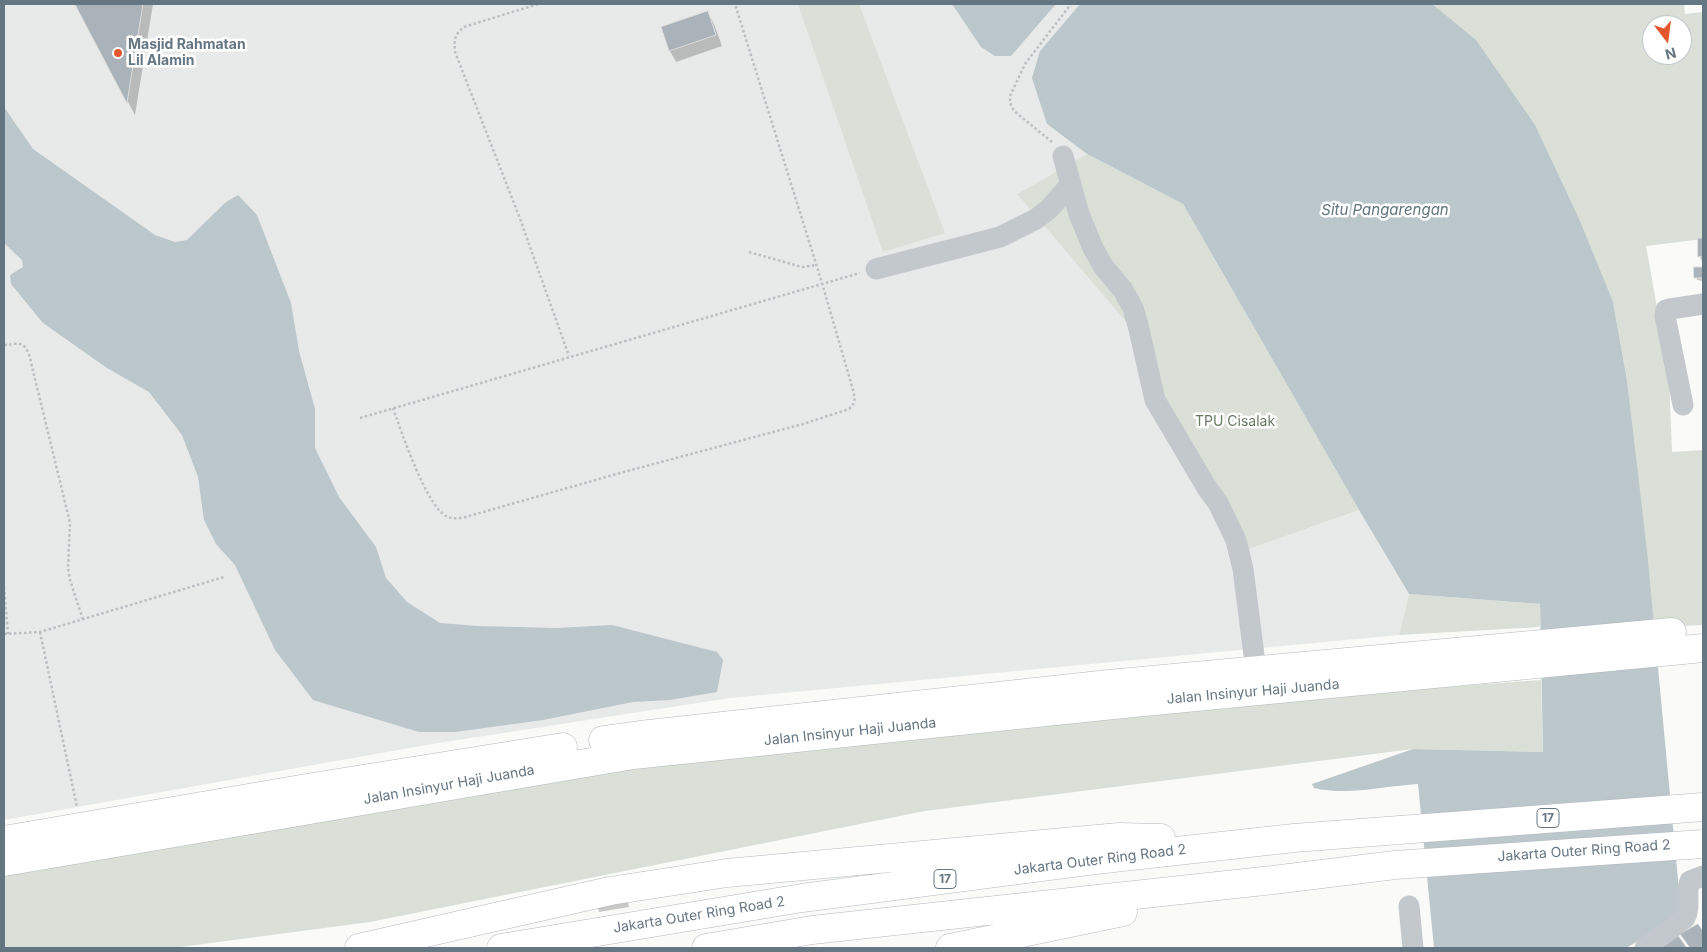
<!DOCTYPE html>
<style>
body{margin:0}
#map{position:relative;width:1707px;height:952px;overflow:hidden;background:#fafaf8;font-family:Inter,sans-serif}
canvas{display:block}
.frame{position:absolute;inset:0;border:5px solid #657683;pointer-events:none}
.north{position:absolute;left:1642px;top:15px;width:50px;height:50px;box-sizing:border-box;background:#fff;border:1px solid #c1c8cd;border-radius:50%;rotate:165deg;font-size:14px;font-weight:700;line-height:20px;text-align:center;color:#657683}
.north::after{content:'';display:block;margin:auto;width:18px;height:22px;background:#e4572e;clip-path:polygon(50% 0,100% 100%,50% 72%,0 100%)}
</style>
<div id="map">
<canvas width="1707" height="952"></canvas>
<div class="frame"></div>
<div class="north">N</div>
</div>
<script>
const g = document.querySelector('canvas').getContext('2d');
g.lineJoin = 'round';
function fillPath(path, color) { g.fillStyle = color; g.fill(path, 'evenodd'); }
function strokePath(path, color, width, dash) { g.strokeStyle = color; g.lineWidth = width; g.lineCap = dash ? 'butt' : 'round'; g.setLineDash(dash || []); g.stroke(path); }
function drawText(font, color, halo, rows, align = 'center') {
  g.font = font + ' Inter,sans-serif'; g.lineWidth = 5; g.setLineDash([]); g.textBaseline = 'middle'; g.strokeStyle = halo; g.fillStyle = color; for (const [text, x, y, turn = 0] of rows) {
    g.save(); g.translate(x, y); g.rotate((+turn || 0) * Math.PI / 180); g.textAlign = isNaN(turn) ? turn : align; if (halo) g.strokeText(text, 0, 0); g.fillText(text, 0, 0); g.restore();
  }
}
const built = new Path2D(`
 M4,4H1080L1040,51L1047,124L1087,154L1017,194L1132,329L1241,552L1359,510L1409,594L1399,635L730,698L432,744L4,820Z`);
const green = new Path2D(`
 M798,4H859L945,233L883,252Z
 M1432,4H1684L1685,14L1703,12V239L1646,246L1669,375L1672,452L1703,450V625L1654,627L1627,380L1613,302ZM1652,25H1682V55H1652Z
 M1087,154L1183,204L1359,510L1241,552L1180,453L1132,329L1017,194Z
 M1409,594L1540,604V627L1399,635Z
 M1541,680L1543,752L1413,749L925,811L370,922L173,948H4V873L672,759L1305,697Z`);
const water = new Path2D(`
 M952,4H1056L1011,56H995L981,47Z
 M1080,4H1432L1476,40L1535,125L1580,221L1613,302L1627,380L1647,551L1680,901L1679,910L1665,925L1626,948H1434L1418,784C1384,786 1347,796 1314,788L1312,784L1413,749L1543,752L1540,604L1409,594L1359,510L1183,204L1087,154L1047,124L1032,78L1040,51Z
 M4,107L33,149L155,235L175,242L187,240L226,202L238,195L257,215L291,303L299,351L315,409V448L339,497L376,547L386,578L407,602L440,623L477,626L557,628L612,625L717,652L723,660L717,692L670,700L633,702L543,720L455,732H419L313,700L275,650L235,565L216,544L204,520L198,477L182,435L149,392L107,368L43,323L11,284L10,275L23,267L22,260L4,243Z`);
const shadow = new Path2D(`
 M76,4H153L135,115L128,102Z
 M708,13L714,24L722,46L676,62L670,51Z
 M1699,239H1703V263L1699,256Z
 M1696,268H1703V281L1697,280L1696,277Z
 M624,880L629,907L599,912L592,882Z`);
const building = new Path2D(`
 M75,4H143L127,103Z
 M708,11L716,35L669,51L661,27Z
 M1698,238H1703V256L1698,257Z
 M1694,267H1703V278H1694Z
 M1698,924L1703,931V948H1690L1680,934Z
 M1677,934L1687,948H1662Z`);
const path = new Path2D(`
 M538,4L464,27C454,35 454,40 455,52L519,216L569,356
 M1052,142L1014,111L1010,103V96L1025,64L1071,4
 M749,252L802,267L817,265
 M4,345C17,344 23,340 29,354L70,523L68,568L70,580L83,620
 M393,408C401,431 426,505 446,516C451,519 456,518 462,518L620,473L803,424L849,409C856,403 855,399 853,390L822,283L735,4
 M360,418L860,273
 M4,587L8,634
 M40,632L77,807
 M4,634L40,632L224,577`);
const minor = new Path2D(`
 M1063,156L1079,214L1093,248L1103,266L1123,290L1133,308L1138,325L1155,400L1207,488L1218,503L1236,540L1243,569L1256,671
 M876,269L1000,237L1036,219L1049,209L1071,184
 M1683,405L1665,316L1666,310L1670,309L1703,304
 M1409,906L1413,948
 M1645,948L1685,918C1691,907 1685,893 1690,881L1703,876`);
const highway = new Path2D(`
 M603,740L640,735L1109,684L1672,632
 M4,840L307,788L563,747
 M4,862L633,755L1113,705L1703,648
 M359,948L610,891L727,873L1119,837L1161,838
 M501,948L802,898L1095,860L1294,838L1703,807
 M706,948L812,930L1273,880L1395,865L1703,844
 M950,948L1123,912`);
const markers = [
 [118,53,5,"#e4572e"]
];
const shields = [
 [1548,818,22],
 [945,879,22]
];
const shieldNames = [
 ["17",1548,818],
 ["17",945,879]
];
const poiNames = [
 ["Masjid Rahmatan",128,45],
 ["Lil Alamin",128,61]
];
const parkNames = [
 ["TPU Cisalak",1235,422]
];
const streetNames = [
 ["Jalan Insinyur Haji Juanda",1253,692,-5],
 ["Jalan Insinyur Haji Juanda",850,732,-6],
 ["Jalan Insinyur Haji Juanda",449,785,-10],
 ["Jakarta Outer Ring Road 2",1584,851,-4],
 ["Jakarta Outer Ring Road 2",1100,860,-7],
 ["Jakarta Outer Ring Road 2",699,915,-9]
];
const waterNames = [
 ["Situ Pangarengan",1385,210]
];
fillPath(built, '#e8e9e9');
fillPath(green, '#dadfd7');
fillPath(water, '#bbc7cb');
fillPath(shadow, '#0003');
fillPath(building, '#aab3b9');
strokePath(building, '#dcdcda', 1);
strokePath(highway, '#b4b9bd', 29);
strokePath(path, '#bbbfc2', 2.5, [2.5, 2.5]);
strokePath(minor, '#c3c8cc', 21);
strokePath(highway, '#fff', 28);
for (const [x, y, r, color] of markers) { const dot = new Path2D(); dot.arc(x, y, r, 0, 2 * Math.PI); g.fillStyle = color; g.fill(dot); strokePath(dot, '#fff', 2); }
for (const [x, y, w] of shields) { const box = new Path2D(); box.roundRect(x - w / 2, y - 9.5, w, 19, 4); g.fillStyle = '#fff'; g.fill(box); strokePath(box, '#657683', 1); }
drawText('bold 12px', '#657683', null, shieldNames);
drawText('bold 14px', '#657683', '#fff', poiNames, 'left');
drawText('14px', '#687a64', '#fff', parkNames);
drawText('14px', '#657683', '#fff', streetNames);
drawText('italic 15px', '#60757c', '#fff', waterNames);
</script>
